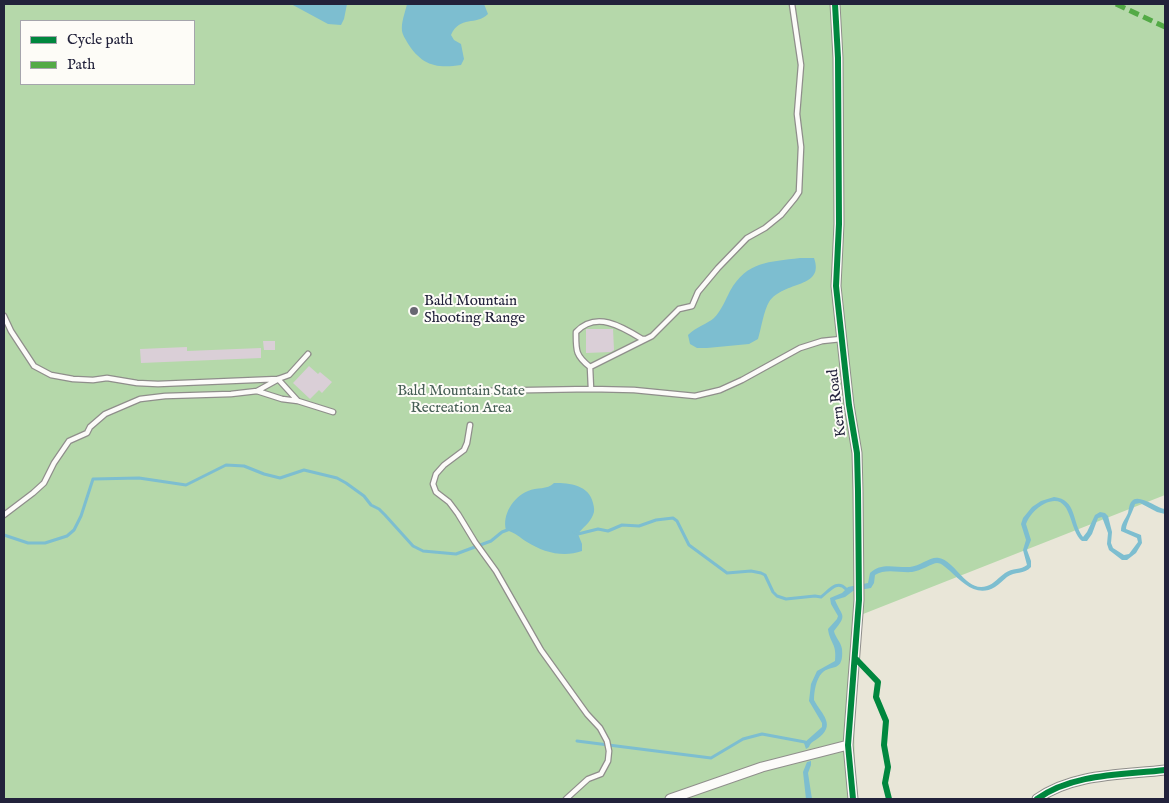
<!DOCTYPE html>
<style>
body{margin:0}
#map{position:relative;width:1169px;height:803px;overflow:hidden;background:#e9e6d8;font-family:"IM FELL English",serif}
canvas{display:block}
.frame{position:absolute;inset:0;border:5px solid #22223b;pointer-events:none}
.legend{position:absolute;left:20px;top:20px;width:175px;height:65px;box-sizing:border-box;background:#fdfcf7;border:1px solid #a5a5ac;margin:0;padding:6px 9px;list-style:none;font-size:15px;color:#22223b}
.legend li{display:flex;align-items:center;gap:10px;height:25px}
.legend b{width:25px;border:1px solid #a5a5ac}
</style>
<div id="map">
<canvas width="1169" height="803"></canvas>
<div class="frame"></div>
<ul class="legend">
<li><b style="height:6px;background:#00873e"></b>Cycle path</li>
<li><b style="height:6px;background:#53aa46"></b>Path</li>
</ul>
</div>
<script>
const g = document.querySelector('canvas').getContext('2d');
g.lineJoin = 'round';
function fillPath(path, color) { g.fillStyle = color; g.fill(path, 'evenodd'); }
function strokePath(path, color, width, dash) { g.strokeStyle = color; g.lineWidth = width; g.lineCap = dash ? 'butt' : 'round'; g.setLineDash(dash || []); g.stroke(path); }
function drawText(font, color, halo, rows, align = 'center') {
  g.font = font + ' "IM FELL English",serif'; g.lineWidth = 4; g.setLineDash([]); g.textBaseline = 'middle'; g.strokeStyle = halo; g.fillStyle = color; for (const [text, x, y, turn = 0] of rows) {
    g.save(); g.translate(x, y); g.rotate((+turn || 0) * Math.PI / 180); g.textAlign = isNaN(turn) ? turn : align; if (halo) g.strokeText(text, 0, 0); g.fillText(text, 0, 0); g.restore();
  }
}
const green = new Path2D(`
 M4,4H1165V495L853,618L855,799H4ZM21,21H194V84H21Z`);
const water = new Path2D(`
 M291,4H347L344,19L341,25L328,24Z
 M407,4H484L488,14C476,26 460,15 451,35L454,40L461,44L464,59L461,65C436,69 421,65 407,42C405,38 403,36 402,31C401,22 405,13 407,4Z
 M800,258H814C825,289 784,280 769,302C764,310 761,329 758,339L749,344L707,348H697L690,344L688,335C696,327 707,324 714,318C721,311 726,299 730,291C747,261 769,262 800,258Z
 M554,483C570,483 589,485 593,503C594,507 595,511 593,515C590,523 583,527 578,534L582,544V551C563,558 543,552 527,542C519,537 516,533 506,530C502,515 513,497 528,491C537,487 547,490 554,483Z
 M1054,497C1077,499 1072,523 1083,537L1087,532L1095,515L1100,512L1105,513L1108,516L1112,532L1111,543L1113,548L1124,555L1129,554L1138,542L1137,538L1121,531C1121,523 1125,520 1128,513C1129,509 1129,504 1132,501C1138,493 1157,508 1165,509V514L1157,512L1140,503L1135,504C1133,511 1126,524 1126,529L1141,535L1142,543L1136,553L1127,560H1122L1109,550L1107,544L1108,533L1102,517L1098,518L1092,534L1087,541H1082C1068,530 1073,490 1044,504C1036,508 1029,516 1026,524L1031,540L1027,550L1031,561V567C1024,575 1015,571 1007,577C1003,580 1000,584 995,587C977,598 963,583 950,571C946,568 942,563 937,563C933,563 920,571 912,572C900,573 885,568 875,575L874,583L871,588L853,591L845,597L835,600C842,617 848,614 834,631C835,637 841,642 842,649C844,673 831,664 822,673C816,679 814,692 814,700C822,715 837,725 817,739C813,742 811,742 809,747L806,749L804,743L822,727V723L809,701L811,684L817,671L835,661C837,643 830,644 828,629L837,619L838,616L831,604L830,598L842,593L848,587L868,583L870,573C881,562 896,568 910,567C920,566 931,556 939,558C956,561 966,593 987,586C994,584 999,577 1005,573C1012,568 1021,570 1027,565L1023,550L1026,540L1021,524L1023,518L1032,507L1041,501Z
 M811,761V765L808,773L812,799H806L803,772L807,762Z`);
const stream = new Path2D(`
 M574,532L578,534L598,529L608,531L622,525L639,526L656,520L673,518L677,521L689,545L727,573L751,571L761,573L765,575L773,592L777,596L786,599L815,596L821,597C829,591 837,579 846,589
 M4,535L28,543H45L67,536L74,530L81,516L93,479L139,478L186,485L226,465L244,466L264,474L280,478L304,470L337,478L346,483L364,496L371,505L379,509L385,515L413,546L423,551L456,554L491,541L502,532L510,529
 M577,741L711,758L743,739L762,734L805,742`);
const building = new Path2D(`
 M586,329H613L614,350L611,352L586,353Z
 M263,341H275V350H264Z
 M187,347V351L261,348V358L141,363L140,349Z
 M309,366L318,374L320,372L332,382L322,393L319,390L310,399L293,383Z`);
const lane = new Path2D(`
 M4,316L11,331L34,366L51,375L73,379L93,380L107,378L137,383L158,384L278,379L289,375L308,354
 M646,339L652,336L679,309L692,306L698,292L718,268L747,238L765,228L781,215L795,198L799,192L801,147L797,114L801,65L792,4
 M590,367C575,355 576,350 576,332C596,311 621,326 642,339H646L590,367L591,389
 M278,379L298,401L333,412
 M257,391L282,399L298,401
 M475,391L591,389L634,390L695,396L720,390L742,380L800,348L822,341L841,339
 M470,425L467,443L464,450L444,465L436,474L433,484L436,492L449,502L458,514L475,542L496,571L541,650L587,714L600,728L607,741L609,751L608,761L601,774L588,779L566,799
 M4,515L33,493L44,483L54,463L69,441L87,433L90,427L105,414L140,399L165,396L231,394L257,391L277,380`);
const street = new Path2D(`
 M835,4L838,58L839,224L836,286L849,405L857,453L858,491L859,600L848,745L853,799
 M670,799L762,767L848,745
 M1037,799C1073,773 1123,775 1165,770`);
const quiet = new Path2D(`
 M1116,4L1165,27`);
const cycleway = new Path2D(`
 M835,4L838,58L839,224L836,286L849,405L857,453L858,491L859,600L848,745L853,799
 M855,658L878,682L876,697L886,721L884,745L888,767L885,783L889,799
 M1037,799C1073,773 1123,775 1165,770`);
const markers = [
 [414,311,5,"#686772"]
];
const poiNames = [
 ["Bald Mountain",424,302],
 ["Shooting Range",424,319]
];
const parkNames = [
 ["Bald Mountain State",461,392],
 ["Recreation Area",461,409]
];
const streetNames = [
 ["Kern Road",838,403,-97]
];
fillPath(green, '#b5d8aa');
fillPath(water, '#7dbed0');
strokePath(stream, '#7dbed0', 3);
fillPath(building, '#dacfd7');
strokePath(lane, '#8f8e8b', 7);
strokePath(street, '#8f8e8b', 11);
strokePath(lane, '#fcfbf9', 4.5);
strokePath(street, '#fcfbf9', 9);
strokePath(quiet, '#53aa46', 5, [10, 5]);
strokePath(cycleway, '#00873e', 6);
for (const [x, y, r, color] of markers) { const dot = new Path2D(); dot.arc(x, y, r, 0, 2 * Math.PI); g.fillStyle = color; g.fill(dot); strokePath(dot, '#fdfcf7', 2); }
drawText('15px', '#22223b', '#fdfcf7', poiNames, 'left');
drawText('15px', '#465e55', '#fdfcf7', parkNames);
drawText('15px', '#22223b', '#fdfcf7', streetNames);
</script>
